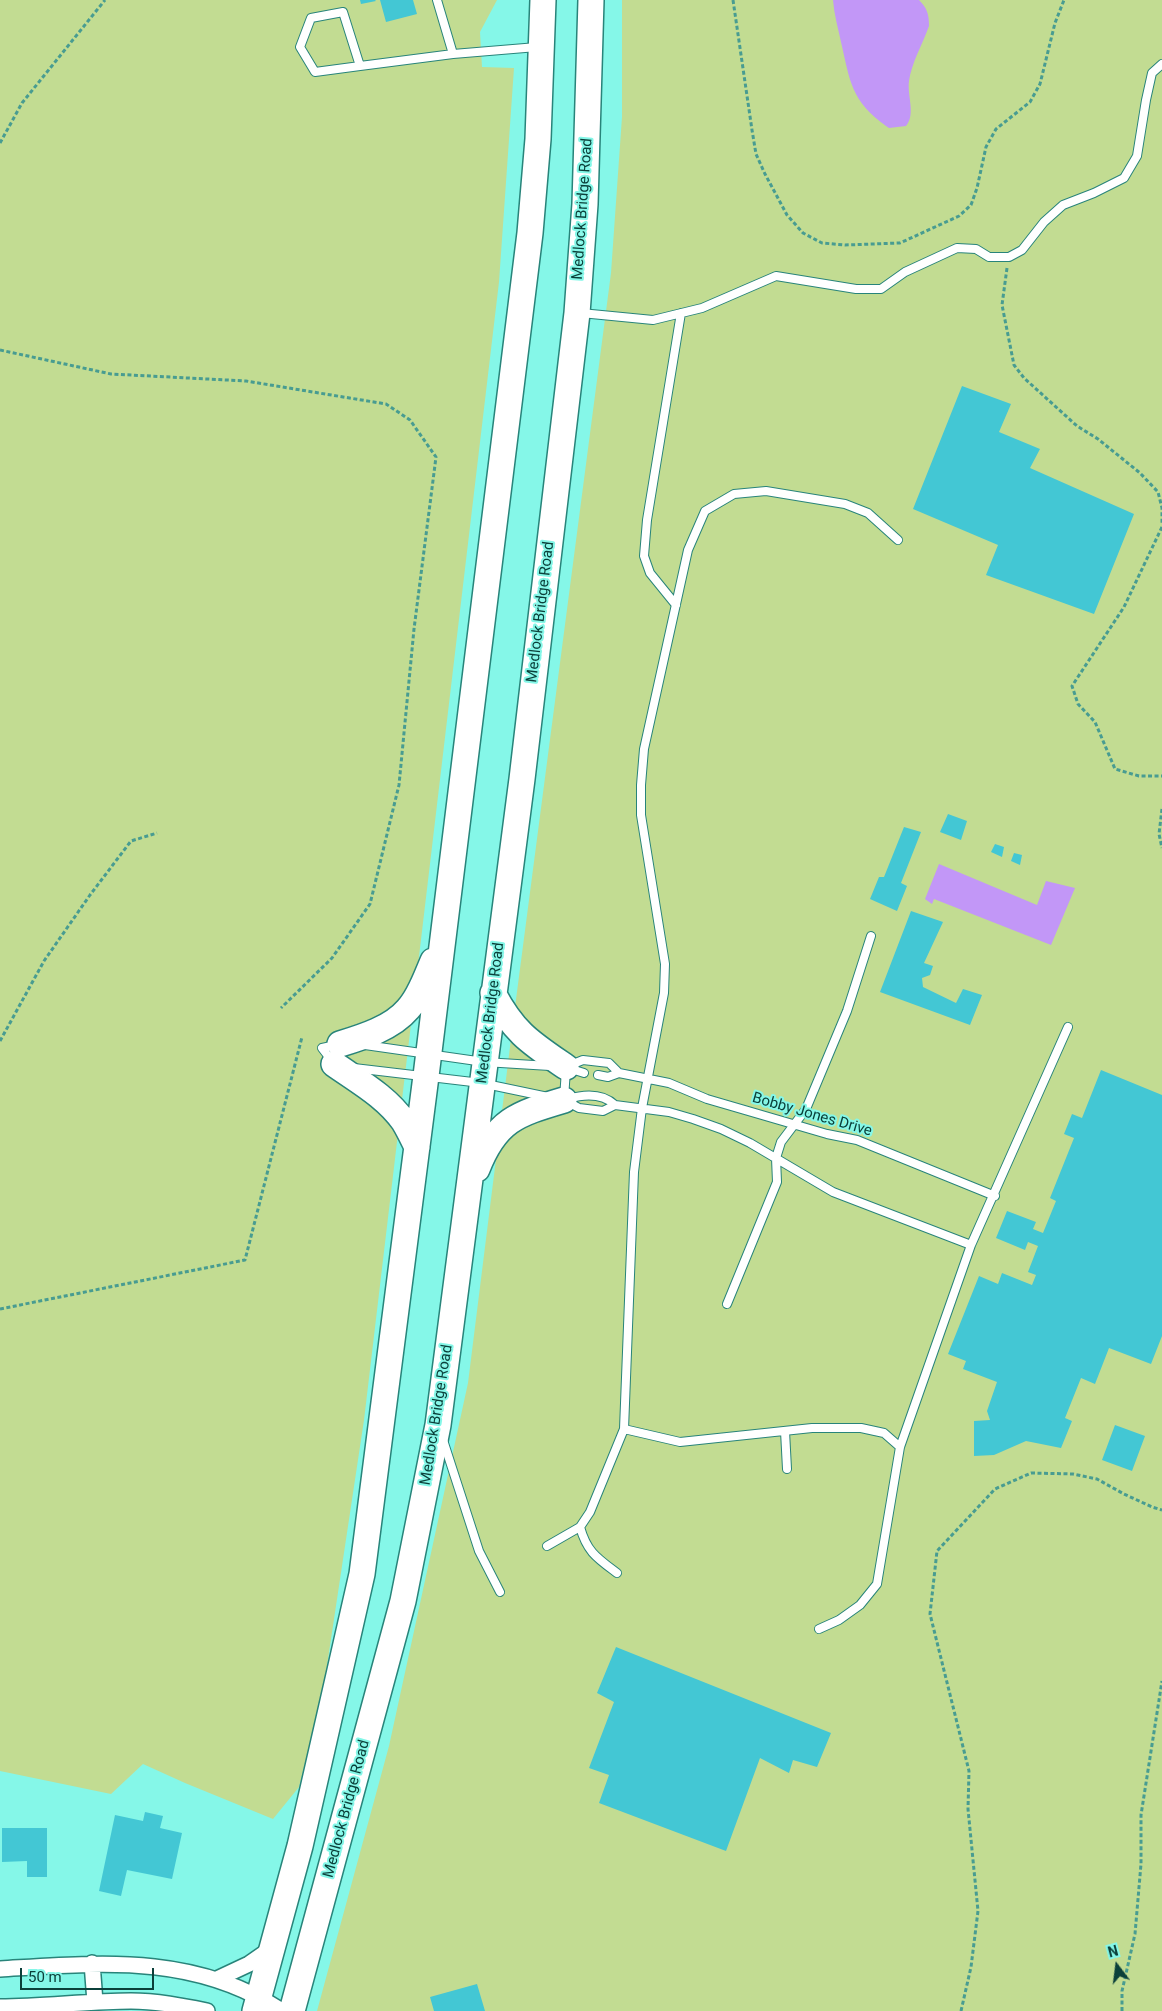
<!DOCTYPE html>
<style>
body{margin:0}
#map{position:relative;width:1162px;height:2011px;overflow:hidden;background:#85f7e8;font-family:Roboto,sans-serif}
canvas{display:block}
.north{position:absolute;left:1092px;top:1941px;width:50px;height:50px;-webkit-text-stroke:4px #85f7e8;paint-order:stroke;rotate:345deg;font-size:14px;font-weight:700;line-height:20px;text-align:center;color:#0b403a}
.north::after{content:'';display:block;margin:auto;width:18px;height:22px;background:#0b403a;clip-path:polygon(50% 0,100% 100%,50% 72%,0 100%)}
.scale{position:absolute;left:20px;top:1968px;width:134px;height:22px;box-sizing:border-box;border:2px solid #0b403a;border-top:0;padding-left:6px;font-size:15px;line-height:18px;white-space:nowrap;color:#0b403a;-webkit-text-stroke:4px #85f7e8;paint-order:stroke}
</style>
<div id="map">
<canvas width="1162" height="2011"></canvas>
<div class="north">N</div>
<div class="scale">50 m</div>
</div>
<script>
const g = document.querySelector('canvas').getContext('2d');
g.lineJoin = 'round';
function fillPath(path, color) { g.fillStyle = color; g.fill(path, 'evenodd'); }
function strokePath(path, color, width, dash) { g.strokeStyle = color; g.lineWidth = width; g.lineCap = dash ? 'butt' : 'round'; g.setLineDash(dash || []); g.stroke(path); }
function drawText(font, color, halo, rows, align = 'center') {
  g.font = font + ' Roboto,sans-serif'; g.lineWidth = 4; g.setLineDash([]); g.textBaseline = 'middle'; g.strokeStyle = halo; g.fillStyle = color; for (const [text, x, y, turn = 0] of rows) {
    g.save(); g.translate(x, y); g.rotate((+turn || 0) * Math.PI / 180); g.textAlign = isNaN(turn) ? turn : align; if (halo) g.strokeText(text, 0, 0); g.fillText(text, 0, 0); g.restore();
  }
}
const green = new Path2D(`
 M0,0H497L480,32L482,67L514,68L499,282L364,1420L323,1692L299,1787L273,1819L185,1783L143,1764L111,1794L0,1771Z
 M622,0H1162V2011H317L389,1746L468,1383L515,1007L611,273L622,117Z`);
const water = new Path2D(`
 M833,0H919C927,8 929,14 929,26C923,43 911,64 909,81C907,96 916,114 906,126L889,128L886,126C851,101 850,81 841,42C838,28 834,14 833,0Z
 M939,864L1037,905L1046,881L1075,888L1051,945L934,899L932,904L925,899Z`);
const building = new Path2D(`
 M360,0H375L376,1L361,4Z
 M380,0H413L417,14L386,22Z
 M962,386L1011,404L999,432L1040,449L1030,468L1134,514L1094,614L986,575L998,545L913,509Z
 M948,814L967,821L961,840L940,832Z
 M904,827L921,832L901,883L907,886L897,911L870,899L879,877H884Z
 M995,844L1004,847L1002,857L991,852Z
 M1014,853L1022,855L1020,865L1011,861Z
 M911,911L943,922L924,963L933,966L930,975L922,978L923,987L956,1003L963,989L982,995L970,1025L880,992Z
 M1101,1070L1162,1095V1336L1151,1364L1109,1348L1095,1384L1081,1378L1065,1418L1072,1421L1061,1448L1026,1441L994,1455L974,1456V1421L990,1420L987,1411L997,1382L963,1369L966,1361L948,1354L979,1276L998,1284L1002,1273L1032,1285L1036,1275L1028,1272L1038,1246L1028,1242L1025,1250L996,1238L1007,1211L1036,1222L1033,1229L1043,1233L1056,1201L1050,1198L1074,1138L1064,1134L1072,1114L1082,1118Z
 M1115,1425L1145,1436L1132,1471L1102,1460Z
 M616,1647L831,1733L817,1767L793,1760L789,1773L760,1758L726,1851L599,1803L609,1775L589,1768L614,1702L597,1693Z
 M145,1812L163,1816L160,1828L182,1833L172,1879L127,1870L121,1896L99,1891L115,1815L143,1821Z
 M2,1828H47V1877H27V1861L2,1862Z
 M477,1984L485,2011H434L430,1997Z`);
const path = new Path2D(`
 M733,0L752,130L756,154L765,174L787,215L803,233L822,243L845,245L900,243L959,216L971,205L977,188L986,147L996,129L1030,102L1040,84L1055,23L1064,0
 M0,143L22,103L105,0
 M1007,268L1002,305L1014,365L1024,378L1077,426L1098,439L1140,473L1158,492L1162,508V524
 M0,350L111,374L246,381L386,404L410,420L436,457L414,629L399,785L370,904L332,958L281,1008
 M1162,527L1124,607L1072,686L1078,704L1095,722L1115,769L1139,776H1162
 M1162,809L1159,834L1162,848
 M0,1041L44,961L90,895L131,841L157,833
 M0,1309L245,1260L302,1037
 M961,2011L971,1967L978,1911L968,1809L969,1771L930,1614L937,1551L995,1489L1031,1473L1073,1474L1097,1479L1124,1494L1152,1507L1162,1510
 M1122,2011V1991L1135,1934L1141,1864V1815L1162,1681`);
const service = new Path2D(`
 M437,0L453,54L537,47
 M360,66L315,72L300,47L311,18L343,12L360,66L453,54
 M581,313L653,320L702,308L776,276L856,289H881L905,272L957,248L976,249L989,257H1009L1022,250L1044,222L1063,205L1094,193L1124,178L1137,156L1146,100L1152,73L1162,64
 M676,605L650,573L644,556L647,520L681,313
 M365,1045L484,1062L550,1066
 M332,1061L322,1048L336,1045
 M568,1066L583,1060L609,1063L619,1073
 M354,1068L481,1083L548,1097
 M568,1068L584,1073
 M598,1075L608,1077L619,1073L669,1083L707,1099L827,1134L857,1140L995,1196
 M564,1098L566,1070
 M568,1099C585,1094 602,1093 615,1105
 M566,1101L579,1108L603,1111L615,1105L669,1112L693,1119L721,1129L750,1143L833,1192L971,1245
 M727,1304L777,1182L776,1158L781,1142L806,1109L847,1011L871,936
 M624,1429L680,1442L812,1428H861L884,1433L900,1447
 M785,1431L787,1469
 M443,1440L479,1551L500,1592
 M580,1527C587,1552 597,1558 617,1573
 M547,1546L580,1527L590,1512L624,1429L634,1172L642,1108L664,993L665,964L641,815V785L644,749L688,550L705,511L734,494L766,491L845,504L868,513L898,540
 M819,1629L839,1620L860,1605L877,1584L900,1447L971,1245L1068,1027`);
const minor = new Path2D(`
 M92,1963L95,2002
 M0,1969C101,1963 193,1953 282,2011
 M217,1979L249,1964L272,1948
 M0,2007C44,2007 87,2001 131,2001C157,2001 182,2006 207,2011`);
const trunk = new Path2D(`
 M493,993C514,1033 531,1043 566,1067
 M340,1044C363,1037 392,1028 408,1009C420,996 426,977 433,961
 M334,1064C358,1081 387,1097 404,1122C409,1130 413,1139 417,1147
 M477,1169C496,1120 517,1114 564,1100
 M255,2011L300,1846L362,1574L426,1076L530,233L538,139L543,0
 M292,2011L403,1601L438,1425L522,779L577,313L585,204L591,0`);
const streetNames = [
 ["Medlock Bridge Road",583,209,-86],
 ["Medlock Bridge Road",541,612,-83],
 ["Medlock Bridge Road",491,1013,-83],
 ["Bobby Jones Drive",812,1115,16],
 ["Medlock Bridge Road",437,1415,-81],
 ["Medlock Bridge Road",347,1809,-75]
];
fillPath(green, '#c2dc92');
fillPath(water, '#c297f7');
fillPath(building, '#43c7d4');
strokePath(service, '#28847a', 10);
strokePath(minor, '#28847a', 18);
strokePath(trunk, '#28847a', 28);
strokePath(path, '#489c91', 3, [4, 2.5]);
strokePath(service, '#fff', 8);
strokePath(minor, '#fff', 15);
strokePath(trunk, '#fff', 25);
drawText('15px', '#0b403a', '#85f7e8', streetNames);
</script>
